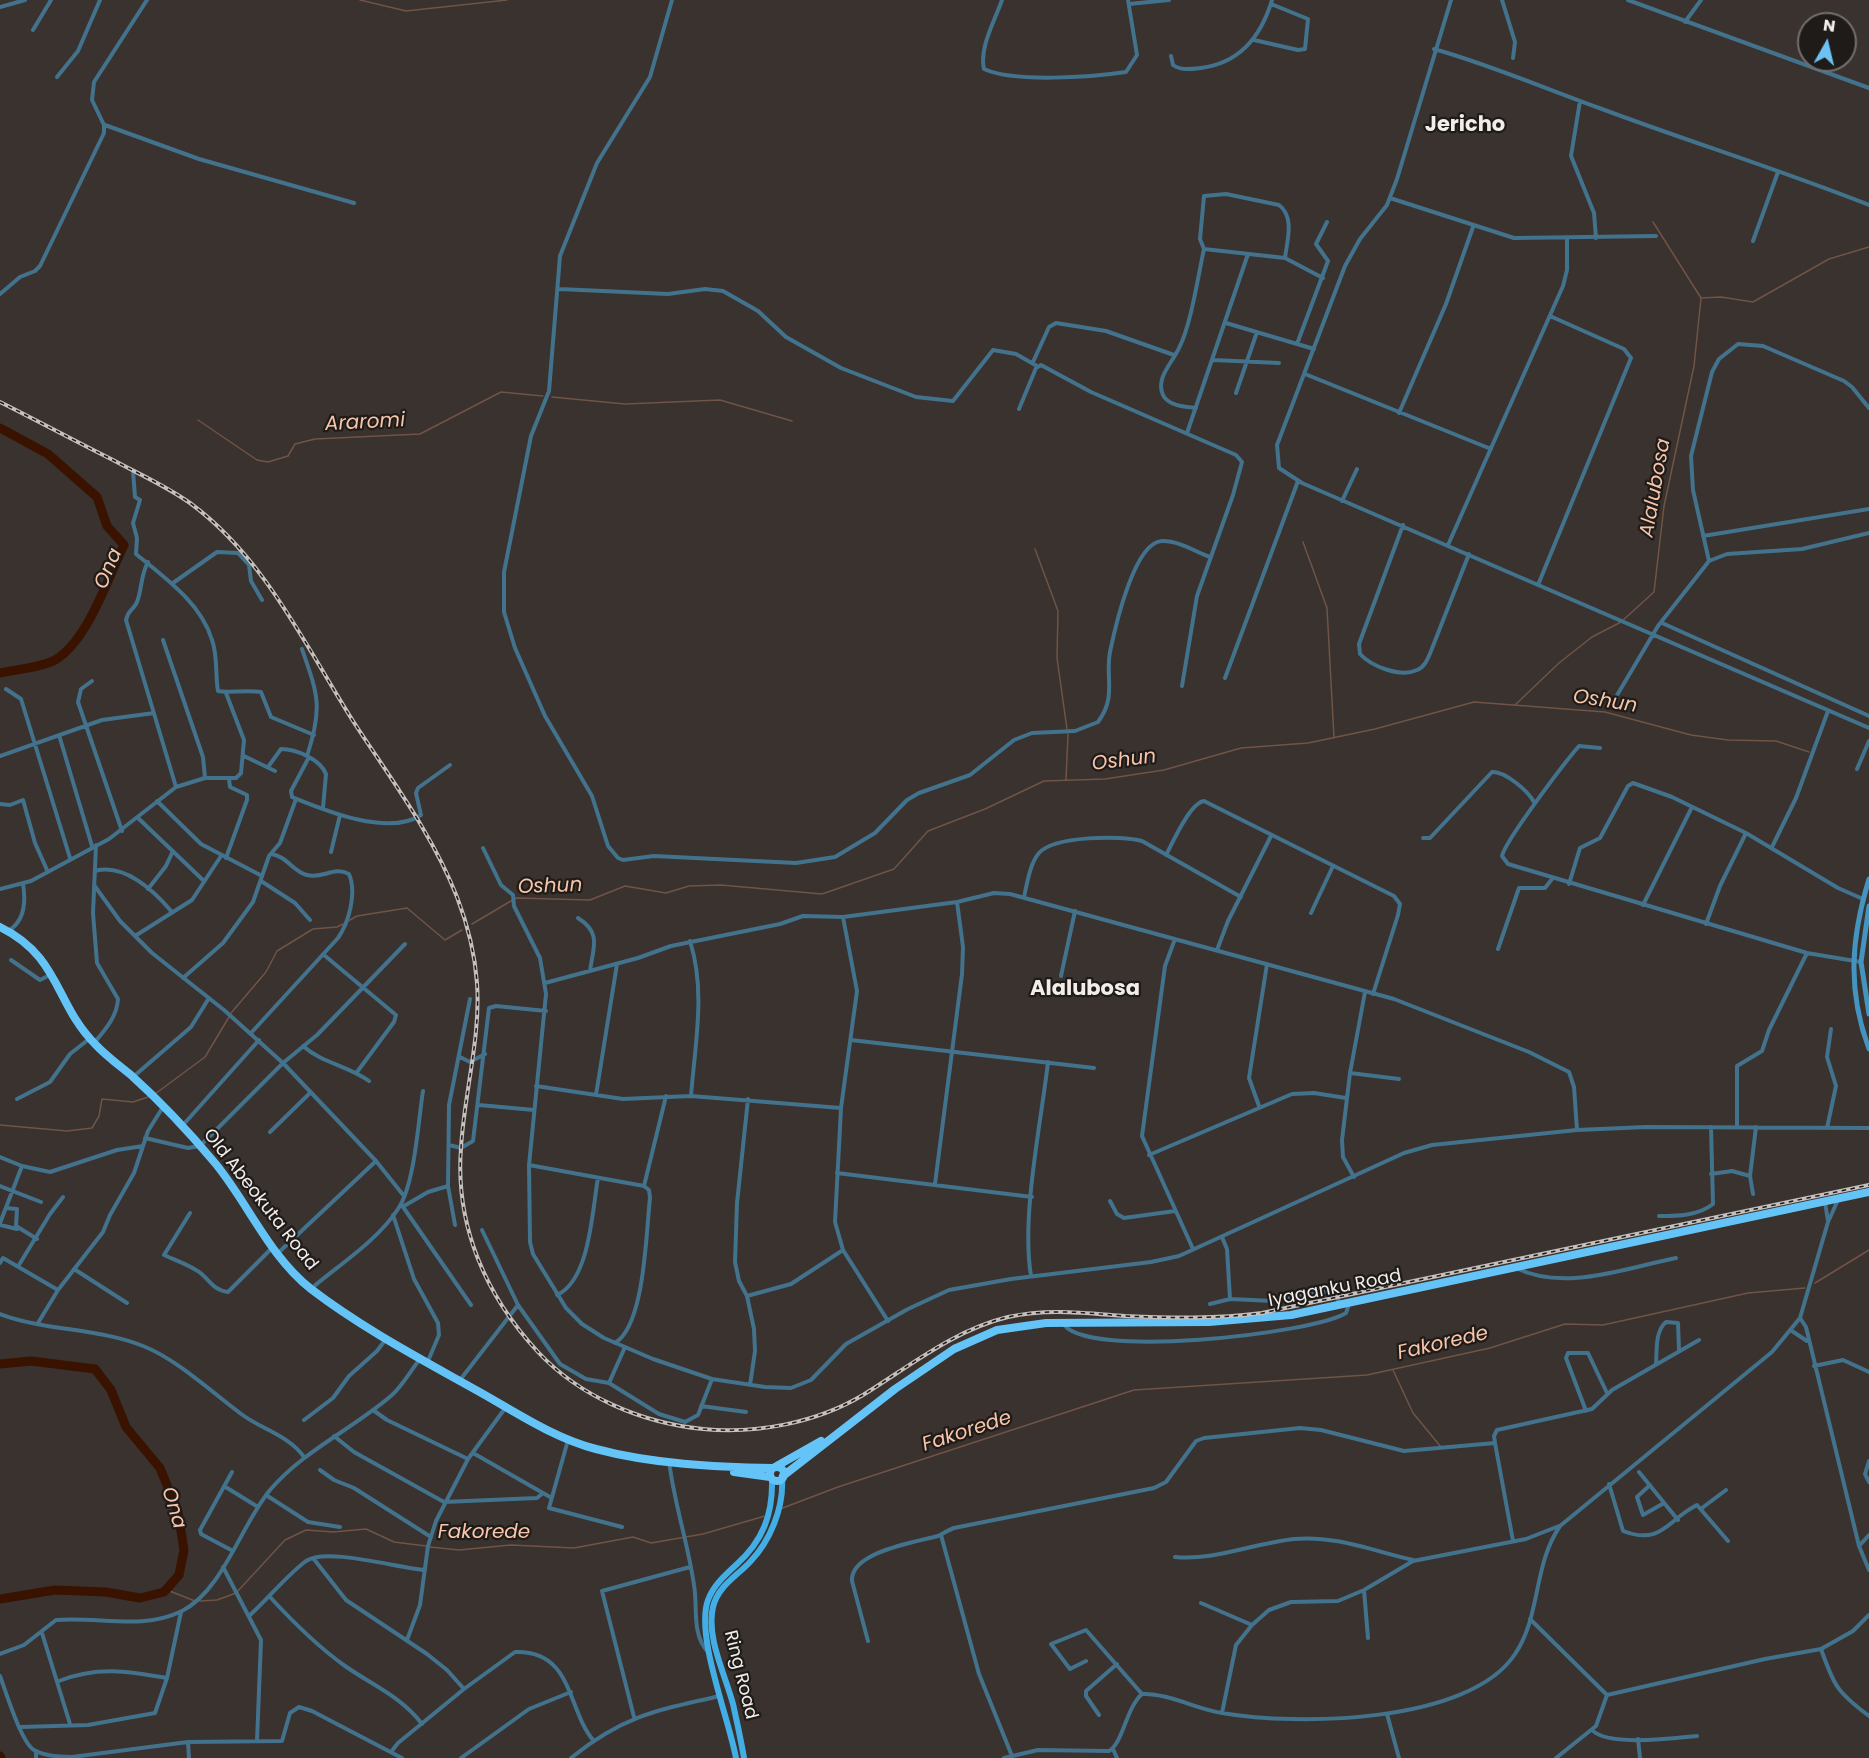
<!DOCTYPE html>
<style>
body{margin:0}
#map{position:relative;width:1869px;height:1758px;overflow:hidden;background:#39322e;font-family:Poppins,sans-serif}
canvas{display:block}
.north{position:absolute;left:1797px;top:12px;width:60px;height:60px;box-sizing:border-box;background:#1e1b19;border:2px solid #736f6d;border-radius:50%;rotate:8deg;font-size:16px;font-weight:700;line-height:24px;text-align:center;color:#f2edeb}
.north::after{content:'';display:block;margin:auto;width:21px;height:27px;background:#6dc2f3;clip-path:polygon(50% 0,100% 100%,50% 72%,0 100%)}
</style>
<div id="map">
<canvas width="1869" height="1758"></canvas>
<div class="north">N</div>
</div>
<script>
const g = document.querySelector('canvas').getContext('2d');
g.lineJoin = 'round';
function strokePath(path, color, width, dash) { g.strokeStyle = color; g.lineWidth = width; g.lineCap = dash ? 'butt' : 'round'; g.setLineDash(dash || []); g.stroke(path); }
function drawText(font, color, halo, rows, align = 'center') {
  g.font = font + ' Poppins,sans-serif'; g.lineWidth = 4.5; g.setLineDash([]); g.textBaseline = 'middle'; g.strokeStyle = halo; g.fillStyle = color; for (const [text, x, y, turn = 0] of rows) {
    g.save(); g.translate(x, y); g.rotate((+turn || 0) * Math.PI / 180); g.textAlign = isNaN(turn) ? turn : align; if (halo) g.strokeText(text, 0, 0); g.fillText(text, 0, 0); g.restore();
  }
}
const stream = new Path2D(`
 M360,0L406,11L507,0
 M1701,298L1721,297L1753,302L1829,259L1869,247
 M552,397L625,404L720,400L792,421
 M198,420L257,460L268,462L288,456L295,444L315,439L420,434L501,392L543,396
 M1303,542L1327,608L1334,738
 M1035,549L1058,611L1057,658L1067,729
 M1515,705L1559,663L1592,637L1621,622L1654,592L1664,506L1694,366L1701,298L1653,222
 M1066,780L1068,734
 M348,921L357,916L407,908L445,940L462,930
 M472,924L516,898L590,900L625,886L666,893L689,886L721,885L822,894L894,869L928,831L985,809L1044,781L1105,779L1164,770L1241,748L1308,743L1375,729L1474,702L1605,712L1691,735L1728,740L1776,741L1809,752
 M231,1013L266,972L277,951L313,929L337,927L343,924
 M155,1094L205,1057L229,1017
 M0,1125L67,1131L92,1128L99,1116L102,1099L133,1102L151,1096
 M1815,1283L1869,1250
 M1393,1370L1413,1413L1441,1447
 M780,1509L838,1487L1134,1390L1367,1375L1490,1348L1565,1324L1603,1325L1748,1293L1805,1288
 M430,1547L459,1550L511,1545L574,1548L633,1537L651,1543L703,1534L765,1516
 M167,1590L195,1601
 M200,1601L217,1600L236,1593L285,1540L306,1530L333,1532L366,1529L394,1542L426,1546`);
const river = new Path2D(`
 M0,428L48,454L97,497L107,526L124,545C108,578 87,642 55,660C40,668 17,669 0,673
 M0,1364L31,1361L95,1369L111,1390L126,1427L160,1468L178,1512L184,1550L179,1575L164,1592L140,1598L106,1592L55,1590L0,1599
 M0,1756L1,1758`);
const street = new Path2D(`
 M672,0L650,77L597,163L560,256L549,391L531,436L504,572V612L515,648L545,716L592,796L608,846L618,858L623,860L654,856L796,863L835,857L875,833L907,800L919,793L970,775L1014,740L1032,733L1075,731L1098,722C1117,696 1105,679 1110,652C1115,628 1134,542 1162,541C1177,540 1196,552 1210,557
 M1002,0C995,20 979,48 984,69C1015,83 1092,77 1126,72L1137,55L1128,0
 M1451,0L1397,179L1387,205L1360,239L1345,266L1277,445L1279,468L1302,483L1869,728
 M1502,0L1515,42L1513,58
 M1628,0L1869,88
 M1129,4L1169,0
 M0,7L25,0
 M1685,22L1701,0
 M33,30L51,0
 M1254,40L1298,50L1305,49L1308,19L1271,4
 M1434,49C1491,65 1546,89 1602,109C1690,142 1781,170 1869,205
 M1171,56L1173,65C1181,71 1192,69 1201,68C1240,63 1261,37 1272,0
 M57,77L78,51L100,0
 M1580,101L1571,156L1594,213L1596,238
 M105,125L199,159L354,203
 M1390,198L1514,238L1656,236
 M1753,241L1778,172
 M1204,249L1285,258L1323,278
 M559,289L668,294L705,289L723,291L758,311L786,337L841,368L916,397L953,401L993,350L1016,354L1037,366
 M0,294L20,277L35,271L40,266L104,133V125L92,100L94,82L147,0
 M1226,323L1314,349
 M1297,344L1328,261L1316,244L1327,222
 M1213,360L1279,363
 M1033,362L1049,327L1056,323L1106,331L1174,355
 M1305,374L1491,449
 M1236,393L1257,332
 M1196,408C1186,407 1168,406 1163,395C1155,378 1173,362 1179,348C1191,325 1198,276 1204,249L1200,239L1204,196L1226,194L1279,205C1295,217 1287,241 1285,258
 M1019,409L1036,368L1041,365L1091,392L1236,455L1242,462L1233,495L1197,596L1182,686
 M1399,413L1446,304L1473,227
 M1187,433L1248,254
 M133,471L135,497L140,500L133,523L137,538L136,554C164,577 201,603 212,640C218,656 215,675 218,691C225,693 249,690 261,692L271,717L314,735
 M1342,501L1357,469
 M1403,525L1359,644L1360,654C1371,666 1400,678 1417,670C1425,667 1428,658 1431,651L1469,554
 M1703,536L1869,509
 M1448,545L1563,286L1567,270V238
 M1709,561L1727,554L1802,549L1869,533
 M148,562C140,576 142,593 136,604C132,611 128,610 126,620L176,787
 M173,583L217,552L238,553L249,565L251,581L262,600
 M1538,585L1631,358L1624,349L1550,316
 M1662,623L1869,716
 M163,640L203,757L205,778
 M302,649C318,695 323,707 307,756
 M1225,678L1298,481
 M92,681L81,689L78,702L122,831
 M6,689L21,699L70,858
 M1613,702L1658,626L1709,561L1693,490L1691,456L1712,372L1719,359L1738,344L1763,346L1844,381L1852,387L1869,408
 M59,735L92,846
 M1600,748L1579,746C1565,762 1505,841 1502,856L1508,864L1807,953L1861,962
 M0,756L102,720L154,713
 M244,756L275,771
 M309,757L291,791L292,797C324,810 388,837 421,815L416,793L418,788L450,765
 M268,767L281,749C296,749 320,759 326,774L323,808
 M1857,769L1869,741
 M157,801L201,844L262,876
 M0,804L10,805L23,800L35,843L47,870
 M138,818L204,881
 M1423,838H1430L1492,772C1505,771 1528,791 1534,802
 M1772,847L1796,798L1828,711
 M483,848L501,885L513,895L514,906L540,958L546,994L529,1165L530,1242L533,1254L566,1308L582,1324L604,1338L653,1359L712,1379L765,1387L791,1388L811,1380L846,1344L908,1309L949,1290L1011,1279L1151,1262L1179,1256L1404,1153L1432,1145L1577,1130L1646,1127L1869,1128
 M331,852L340,815
 M1166,855C1173,842 1190,803 1204,801L1394,896L1400,904L1398,915L1373,994
 M226,858L247,800V795L230,787L229,779
 M95,871C125,863 154,891 172,912
 M261,881L295,903L310,920
 M1569,884L1580,848L1600,838L1628,786L1633,783L1672,797L1746,833L1838,888L1863,899
 M94,885L120,921L152,953L224,1010L283,1063L376,1161L404,1196
 M0,889L31,881L109,839L176,787L205,778H236L241,773L244,740L226,693
 M148,889L166,866L172,853
 M1024,897C1027,884 1030,863 1039,853C1054,836 1121,835 1142,841L1241,897
 M1643,905L1692,807
 M1311,913L1333,866
 M843,917L857,991L841,1108L835,1222L843,1250L888,1321
 M578,918C602,933 593,948 590,971
 M1706,924L1720,886L1746,833
 M8,931C25,921 26,902 23,884
 M135,936L192,900L221,856
 M1175,939L1165,966L1142,1136L1193,1249
 M690,941C706,991 695,1044 691,1096
 M1498,949L1519,888H1545L1552,879
 M1217,950L1228,921L1271,836
 M324,955L396,1015L394,1022L357,1072
 M11,960L40,980L52,974
 M1061,976L1075,911
 M183,978L223,943L253,902L269,856L280,843L296,799
 M545,983L638,958L671,946L780,924L803,916L843,917L957,902L994,893L1010,894L1394,999L1529,1052L1569,1072L1574,1087L1577,1130
 M251,1033L338,938C349,922 357,893 349,874C333,866 324,879 307,875C293,872 287,856 271,854
 M851,1040L1094,1068
 M94,1043C105,1030 117,1017 118,999L97,963L93,913L96,845
 M303,1046C322,1063 349,1066 369,1081
 M460,1057L470,1062L485,1054
 M1350,1073L1399,1079
 M133,1077L191,1027L209,998
 M536,1086L623,1099L691,1096L841,1108
 M596,1095L617,964
 M17,1099L50,1082L70,1054L89,1039
 M748,1099L737,1203L735,1262L739,1281L747,1296L754,1329L755,1351L750,1385
 M479,1105L534,1110
 M1259,1106L1249,1078L1267,964
 M183,1125L259,1040
 M1737,1127V1066L1762,1051L1769,1030L1807,953
 M1827,1128L1836,1086L1827,1057L1831,1029
 M270,1132L310,1093
 M145,1138L188,1148L200,1146L283,1063L317,1035L405,944
 M449,1145L461,1148L473,1141L489,1008L496,1006L546,1011
 M1149,1155L1292,1094L1314,1093L1346,1098
 M0,1157L22,1166L50,1172L117,1150L143,1146
 M529,1165L644,1186
 M837,1173L1032,1197
 M1711,1174L1732,1171L1750,1176
 M1354,1177L1343,1157L1342,1140L1350,1073L1365,992
 M935,1184L962,974L963,947L957,902
 M0,1186L41,1202
 M1753,1194L1750,1176L1756,1127
 M1110,1201L1117,1214L1124,1218L1175,1211
 M1825,1202L1828,1221
 M401,1204L471,1305
 M404,1206L428,1192L448,1186
 M6,1208L17,1209L16,1226L37,1239
 M190,1213L164,1255C175,1260 186,1264 196,1270C209,1277 211,1290 228,1292L273,1247
 M393,1215L414,1279L438,1323L439,1335L428,1361
 M1659,1216C1677,1216 1698,1216 1713,1204L1711,1127
 M0,1223L22,1166
 M0,1225L17,1229
 M455,1225L448,1186L449,1105L470,999
 M482,1230L518,1305L560,1364L586,1379L609,1383L659,1414L685,1422L698,1415L712,1379
 M1222,1237L1227,1249L1230,1299
 M278,1253L376,1161
 M0,1263L3,1258L58,1290
 M19,1265L50,1214L63,1197
 M1516,1268C1565,1292 1625,1268 1676,1258
 M74,1269L127,1303
 M1031,1276C1021,1216 1041,1124 1048,1062
 M312,1288C340,1264 377,1241 398,1209C415,1184 418,1122 423,1091
 M557,1295C590,1280 592,1211 598,1178
 M747,1296L791,1284L843,1250
 M1210,1304L1230,1299L1273,1301L1334,1290L1340,1304
 M0,1314C45,1331 99,1328 143,1346C177,1359 215,1395 244,1416C264,1430 289,1436 304,1457
 M1800,1318L1806,1327L1859,1546L1869,1570
 M38,1323L58,1290L103,1232L110,1215L134,1173L148,1131L163,1107
 M1063,1323C1082,1360 1312,1334 1346,1313L1349,1304
 M1792,1331L1807,1341
 M615,1343C645,1325 646,1232 650,1198L649,1190L644,1186L666,1096
 M1656,1364C1657,1350 1655,1331 1666,1322L1678,1323L1679,1350
 M1814,1366L1843,1360L1869,1372
 M460,1380L518,1305
 M609,1383L625,1347
 M701,1406L746,1412
 M373,1410L387,1420L468,1459
 M1586,1411L1566,1358L1568,1353H1588L1607,1393
 M304,1420L333,1398L349,1376L377,1351L386,1339
 M334,1436L354,1452L444,1502L537,1498L543,1493
 M568,1440L549,1508L622,1527
 M473,1453L550,1497
 M669,1461C674,1503 688,1543 694,1585C698,1606 691,1634 708,1652
 M1869,1461L1865,1474L1869,1482
 M320,1470L334,1480L354,1488L431,1537
 M232,1472L200,1530L201,1534L233,1551
 M1639,1472L1678,1520
 M1609,1484L1623,1531C1662,1546 1668,1519 1697,1505L1728,1541
 M1650,1485L1637,1497L1643,1515L1664,1503
 M224,1486L258,1507
 M266,1495L308,1522L340,1527
 M1702,1508L1726,1490
 M941,1535L979,1674L1012,1756
 M1513,1541L1495,1443L1494,1436L1497,1430L1592,1409L1612,1390L1699,1340
 M1860,1545L1869,1535
 M1175,1557C1214,1561 1255,1543 1294,1539C1335,1535 1373,1551 1413,1560
 M313,1558L346,1600L427,1654L447,1670L464,1689
 M223,1567L261,1640L257,1741
 M1364,1590L1368,1638
 M270,1597C293,1622 317,1646 345,1666C372,1685 402,1697 422,1724
 M1201,1603L1252,1625
 M249,1616C268,1599 286,1576 306,1561C326,1547 398,1568 425,1570
 M1530,1619L1607,1695L1596,1726L1556,1758
 M42,1633L70,1724
 M407,1640L420,1605L428,1546L436,1521L468,1459L506,1407
 M868,1641L852,1581C850,1552 916,1542 938,1536C943,1534 948,1530 954,1528L1154,1488L1166,1482L1196,1441L1204,1438L1300,1428L1321,1430L1404,1451L1495,1443
 M1821,1649C1834,1686 1837,1692 1869,1716
 M0,1654L24,1645L56,1620C99,1616 141,1631 182,1611C223,1590 241,1525 270,1490C304,1450 353,1429 392,1395C403,1385 411,1370 420,1359
 M1086,1661L1070,1669L1051,1644L1086,1630L1142,1694
 M0,1676C6,1692 21,1742 34,1750C44,1756 61,1757 72,1757L188,1742L282,1741L290,1713L299,1707L312,1711L402,1758
 M59,1681C97,1666 127,1671 167,1678
 M1607,1695L1765,1659L1821,1649L1853,1631L1869,1615
 M1222,1713L1236,1645L1252,1625L1269,1610L1291,1602L1338,1601L1364,1590L1413,1561L1526,1539L1559,1526
 M1387,1714L1399,1758
 M1099,1715L1086,1696V1691L1117,1664
 M634,1717L602,1591L690,1567
 M21,1727L88,1725L155,1713L167,1678L181,1612
 M1592,1730C1608,1747 1675,1738 1697,1736
 M1638,1739L1640,1758
 M188,1742L189,1758
 M1113,1749L1117,1758
 M391,1752L398,1743L464,1689L515,1652C573,1650 567,1709 593,1740
 M36,1758V1751
 M461,1758L529,1709L571,1692
 M571,1758C623,1716 657,1710 720,1696
 M1004,1758L1038,1750L1109,1751C1123,1743 1126,1708 1142,1694C1168,1693 1196,1709 1222,1713C1296,1726 1469,1724 1515,1654C1541,1616 1533,1565 1560,1526L1772,1352L1800,1318L1828,1222L1838,1200`);
const secondary = new Path2D(`
 M1869,879C1851,938 1847,990 1869,1049
 M1869,906L1861,962L1869,1014`);
const primary = new Path2D(`
 M736,1758C729,1719 695,1635 708,1600C713,1586 725,1575 736,1565C763,1541 773,1514 772,1479
 M744,1758C741,1740 737,1722 733,1704C725,1674 706,1638 713,1607C718,1586 737,1576 750,1562C770,1541 784,1508 782,1478`);
const highway = new Path2D(`
 M0,927C60,956 55,1004 95,1044C106,1056 120,1066 132,1076C162,1103 189,1132 215,1163C248,1203 269,1256 311,1289C362,1328 419,1358 476,1390C514,1411 553,1438 596,1449C652,1464 715,1467 773,1468
 M775,1467L821,1441
 M770 1474a7 7 0 1 1 14 0a7 7 0 1 1-14 0Z
 M734,1472L770,1477
 M783,1476L895,1389L954,1349L997,1330L1046,1323L1209,1322L1291,1315L1869,1192`);
const rail = new Path2D(`
 M0,402C38,421 75,441 113,460C139,474 166,486 190,503C264,557 305,645 353,721C390,778 432,833 457,897C467,923 475,955 477,983C481,1037 464,1094 461,1148C455,1226 486,1296 538,1352C580,1397 642,1423 703,1429C757,1434 816,1423 863,1395C910,1366 954,1330 1008,1317C1048,1308 1085,1313 1125,1316C1171,1318 1216,1319 1262,1313L1869,1185`);
const streetNames = [
 ["Old Abeokuta Road",260,1200,52],
 ["Iyaganku Road",1335,1289,-11],
 ["Ring Road",740,1675,76]
];
const waterNames = [
 ["Araromi",365,423,-3],
 ["Alalubosa",1656,488,-80],
 ["Ona",109,569,-67],
 ["Oshun",1605,702,9],
 ["Oshun",1124,761,-7],
 ["Oshun",550,887,-2],
 ["Fakorede",1443,1344,-13],
 ["Fakorede",967,1432,-18],
 ["Ona",173,1508,73],
 ["Fakorede",484,1533]
];
const quarterNames = [
 ["Jericho",1465,126],
 ["Alalubosa",1085,990]
];
strokePath(stream, '#705446', 1.5);
strokePath(river, '#391200', 9);
strokePath(street, '#43728d', 4);
strokePath(secondary, '#4594bf', 5);
strokePath(primary, '#43aee5', 6);
strokePath(highway, '#64c4f8', 8);
strokePath(rail, '#c5bfbd', 4);
strokePath(rail, '#1e1b19', 1.5, [4.5]);
drawText('18px', '#f2edeb', '#1e1b19', streetNames);
drawText('italic 20px', '#f9c5aa', '#1e1b19', waterNames);
drawText('bold 21px', '#f2edeb', '#1e1b19', quarterNames);
</script>
